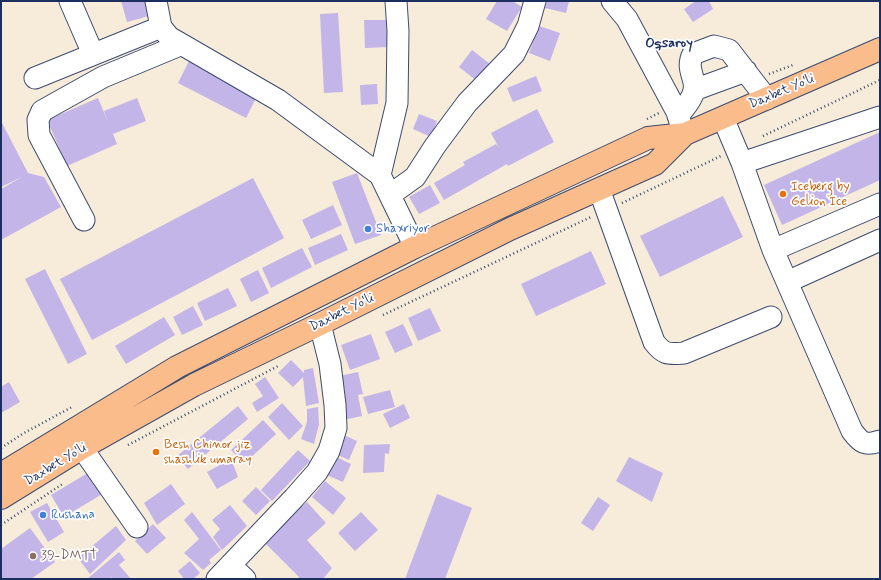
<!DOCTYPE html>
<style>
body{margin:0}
#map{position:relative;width:881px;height:580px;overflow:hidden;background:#f7ebd9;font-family:Mynerve,sans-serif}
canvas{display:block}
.frame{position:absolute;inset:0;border:2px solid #1b2f5e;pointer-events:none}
</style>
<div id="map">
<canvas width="881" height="580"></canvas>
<div class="frame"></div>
</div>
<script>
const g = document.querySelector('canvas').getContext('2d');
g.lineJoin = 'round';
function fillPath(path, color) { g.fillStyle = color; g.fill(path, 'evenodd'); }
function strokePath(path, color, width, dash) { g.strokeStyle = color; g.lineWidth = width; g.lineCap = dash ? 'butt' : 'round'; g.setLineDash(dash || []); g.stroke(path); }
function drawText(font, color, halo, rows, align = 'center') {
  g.font = font + ' Mynerve,sans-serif'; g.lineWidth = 3.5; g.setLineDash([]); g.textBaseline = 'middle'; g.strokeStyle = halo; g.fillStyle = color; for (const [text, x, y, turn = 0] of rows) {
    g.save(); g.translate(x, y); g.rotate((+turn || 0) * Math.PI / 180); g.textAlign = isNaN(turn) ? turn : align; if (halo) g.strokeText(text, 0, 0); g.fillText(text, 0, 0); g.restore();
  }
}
const building = new Path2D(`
 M121,1H146L149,16L127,22Z
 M497,1H512L522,7L507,31L486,19Z
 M547,1H569L566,13L545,8Z
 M696,1H709L713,9L693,22L684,9Z
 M338,13L343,92L324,93L320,14Z
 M364,20H387L388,47L365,48Z
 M539,26L560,33L550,61L529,53Z
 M472,50L490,64L477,81L459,67Z
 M190,59L258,94L246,118L178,83Z
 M536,76L542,91L513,102L507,88Z
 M377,84L378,104L361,105L360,85Z
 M98,98L108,122L104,111L137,98L146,121L113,134L117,144L67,166L47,120Z
 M537,109L554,142L508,166L507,164L444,200L434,183L465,165L463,162L496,144L499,148L491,133Z
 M419,114L437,121L431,137L413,129Z
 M1,121L28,173L44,177L61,207L1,240V189L22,177L1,187Z
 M880,132V180L782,225L764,185Z
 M357,173L381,235L355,244L332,182Z
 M253,178L284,238L92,340L60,279Z
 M430,185L440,203L419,214L409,197Z
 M723,196L743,237L660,277L640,236Z
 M333,205L342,225L311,239L302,220Z
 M341,234L348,250L315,265L308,248Z
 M302,248L312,267L271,288L262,268Z
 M591,251L606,284L536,316L521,284Z
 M45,269L87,354L68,364L25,279Z
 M258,270L269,293L251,302L240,279Z
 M228,288L237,306L205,321L197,303Z
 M193,306L203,325L182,335L173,317Z
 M430,308L441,331L418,341L408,318Z
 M164,317L175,335L126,364L115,346Z
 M403,324L413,345L395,353L385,332Z
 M371,334L380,359L350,370L341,345Z
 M291,360L304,373V370L313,368L319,403L306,406L303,377L293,387L278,373Z
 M358,372L363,394L358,395L362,416L343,420L335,377Z
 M265,377L279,398L257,412L252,403L263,396L255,384Z
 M9,382L20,402L1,413V387Z
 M390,390L395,407L368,414L363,397Z
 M282,403L303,426L289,440L268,417Z
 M404,404L410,418L390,428L383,414Z
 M238,406L248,419L188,469L177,456Z
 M318,407L319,424L314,444L301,439L307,422V409Z
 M263,420L276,434L244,464L231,450Z
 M339,433L357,441L349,460L331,452Z
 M390,444L389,454L385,453L384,472L363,473L364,445Z
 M298,450L310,461L272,501L261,490Z
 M330,454L351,464L343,482L322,473Z
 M629,457L663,473L652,502L616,481Z
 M231,459L238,477L217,489L207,472Z
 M91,471L104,493L64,517L51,495Z
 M325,481L346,498L333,515L312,497Z
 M171,484L185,504L157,525L144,503Z
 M256,487L270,501L256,515L242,501Z
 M437,494L472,508L445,579H405Z
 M598,497L610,505L593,531L581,523Z
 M307,502L326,523L307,540L332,568L323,579H297L299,577L261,539Z
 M47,503L64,532L48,542L30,512Z
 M230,505L247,526L222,550L213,537L220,529L212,520Z
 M192,512L221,550L209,560L211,563L203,570L184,553L199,539L184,520Z
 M361,512L378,530L355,551L338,533Z
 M153,524L166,538L147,554L135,541Z
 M116,526L126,540L90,574L78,558Z
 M30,528L55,562L31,579H2L1,576V549Z
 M119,552L125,560L119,565L131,579H113L112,577L109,579H87Z
 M190,561L200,573L193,579H184L178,571Z`);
const path = new Path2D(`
 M769,74L793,65
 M647,119L659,113
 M763,136L880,80
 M622,203L721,156
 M383,315L591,217
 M128,445L280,365
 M1,448L24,433L72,407
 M1,525L64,483`);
const minor = new Path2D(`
 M70,1L93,54
 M156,1L161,27L169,37L278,100L380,175L415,247
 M612,1L627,19L677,112L682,128
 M35,78L161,27
 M694,90L746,71
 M678,116C684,108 691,102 694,91C697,78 685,70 693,54L714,46L729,50L767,99
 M723,118L742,163L773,250L852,431C861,443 865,446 880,441
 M742,163L880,117
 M380,175L397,103L398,31L396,1
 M599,189L654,342C664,355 668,354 684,353L771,317
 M390,195L415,177L435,146L467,103L514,54L528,26L535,1
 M84,220L39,135L38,120L42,111L103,77L180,45
 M773,250L880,204
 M787,282L880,240
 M82,448L137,527
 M230,565L245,579
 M217,579L294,498L317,472L329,451L336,428L335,405L330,364L320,324`);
const major = new Path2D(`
 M1,474L177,367L415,247L648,138L685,134L880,49
 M1,498L82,448L194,385L320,324L510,229L655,164L685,134`);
const markers = [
 [783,194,4,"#e8710a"],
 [368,229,4,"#3f7fe0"],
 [156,452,4,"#e8710a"],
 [43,515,4,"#3f7fe0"],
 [33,556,4,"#8d6e63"]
];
const streetNames = [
 ["Daxbet Yo'li",782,92,-23],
 ["Daxbet Yo'li",342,313,-26],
 ["Daxbet Yo'li",56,465,-31]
];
const foodNames = [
 ["Iceberg by",791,187],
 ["Gelion Ice",791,202],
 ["Besh Chinor jiz",164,445],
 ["shashlik umaray",164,460]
];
const shopNames = [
 ["Shaxriyor",376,229],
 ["Rushana",51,515]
];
const educationNames = [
 ["39-DMTT",41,556]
];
const neighbourhoodNames = [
 ["Oqsaroy",669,44]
];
fillPath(building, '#c4b5e8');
strokePath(minor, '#3c4b70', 23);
strokePath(major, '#3c4b70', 24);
strokePath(path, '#3c4b70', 2.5, [1, 3]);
strokePath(minor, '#fff', 21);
strokePath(major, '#fabc8b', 22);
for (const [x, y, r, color] of markers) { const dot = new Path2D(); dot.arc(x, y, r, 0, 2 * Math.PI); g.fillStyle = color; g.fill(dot); strokePath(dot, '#fff', 1.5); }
drawText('13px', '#1b2f5e', '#fff', streetNames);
drawText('13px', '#c56008', '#fff', foodNames, 'left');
drawText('13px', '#366cbe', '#fff', shopNames, 'left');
drawText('13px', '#785e54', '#fff', educationNames, 'left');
drawText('bold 14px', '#1b2f5e', '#fff', neighbourhoodNames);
</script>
